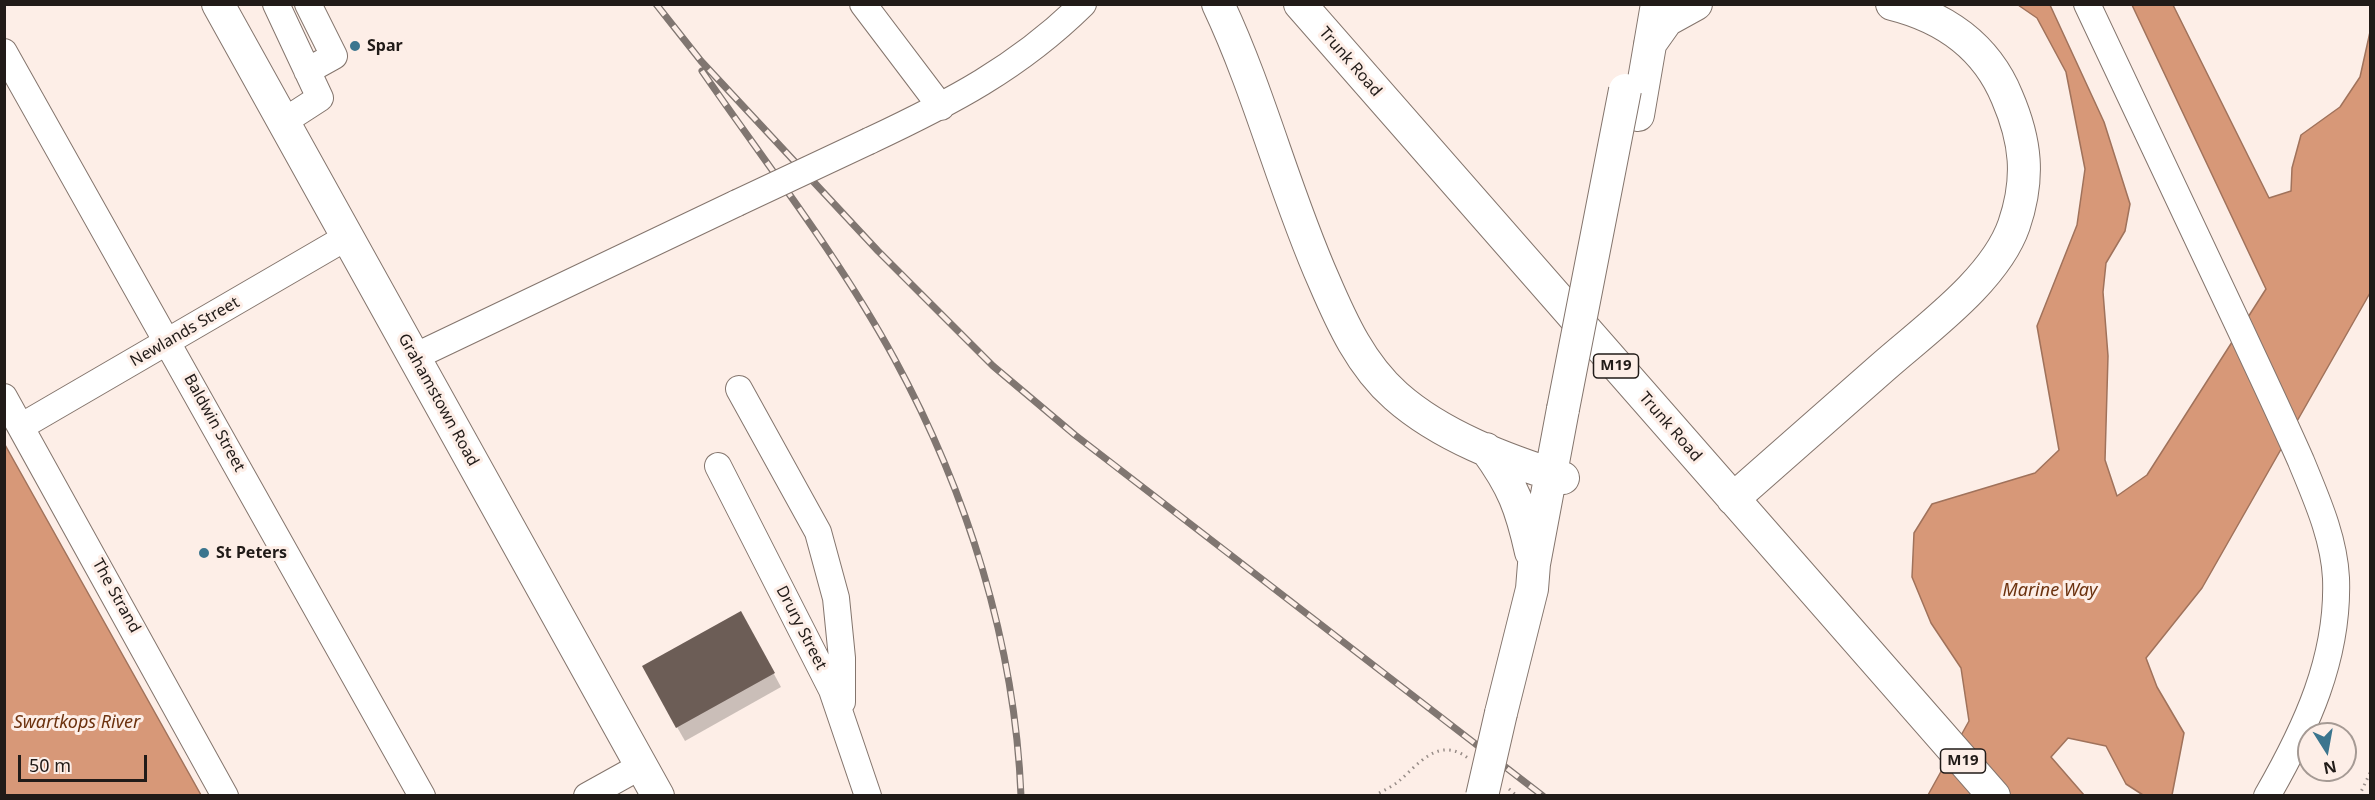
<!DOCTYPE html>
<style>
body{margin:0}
#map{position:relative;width:2375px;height:800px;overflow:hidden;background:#fdeee7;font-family:"Noto Sans",sans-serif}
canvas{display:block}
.frame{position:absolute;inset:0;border:6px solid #211b18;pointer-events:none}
.north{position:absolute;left:2297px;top:722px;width:60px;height:60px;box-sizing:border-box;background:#fdeee7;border:2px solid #a59a94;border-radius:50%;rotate:169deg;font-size:16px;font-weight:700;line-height:24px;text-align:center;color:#211b18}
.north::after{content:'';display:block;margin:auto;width:21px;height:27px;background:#3b758e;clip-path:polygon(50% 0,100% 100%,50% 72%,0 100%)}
.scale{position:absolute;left:18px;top:755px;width:129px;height:27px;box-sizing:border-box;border:3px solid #211b18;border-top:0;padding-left:8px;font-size:18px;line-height:21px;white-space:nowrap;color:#211b18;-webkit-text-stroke:4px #fdeee7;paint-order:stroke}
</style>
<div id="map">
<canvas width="2375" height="800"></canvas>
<div class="frame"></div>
<div class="north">N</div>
<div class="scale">50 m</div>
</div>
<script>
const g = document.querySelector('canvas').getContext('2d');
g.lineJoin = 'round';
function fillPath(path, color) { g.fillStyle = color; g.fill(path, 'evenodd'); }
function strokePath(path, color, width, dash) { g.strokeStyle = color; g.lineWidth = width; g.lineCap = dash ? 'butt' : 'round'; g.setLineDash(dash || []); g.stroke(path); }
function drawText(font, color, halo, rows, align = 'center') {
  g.font = font + ' "Noto Sans",sans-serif'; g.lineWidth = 6; g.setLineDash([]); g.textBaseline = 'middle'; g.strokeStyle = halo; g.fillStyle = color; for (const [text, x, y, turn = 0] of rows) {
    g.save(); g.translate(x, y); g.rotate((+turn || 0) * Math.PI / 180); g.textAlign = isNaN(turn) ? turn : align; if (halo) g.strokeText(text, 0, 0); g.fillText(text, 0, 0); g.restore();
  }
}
const water = new Path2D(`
 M2018,5H2050L2104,122L2130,204L2125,231L2106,263L2103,292L2108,356L2105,460L2117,496L2147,475L2266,289L2132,5H2173L2269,198L2291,191L2292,168L2301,135L2340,107L2360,77L2370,32V293L2202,588L2146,658L2157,687L2184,733L2172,795H2143L2126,784L2106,746L2068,738L2051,757L2084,795H1928L1969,721L1961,668L1931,623L1912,577L1914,533L1932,504L2035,473L2059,450L2037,326L2077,225L2085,169L2066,72L2037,18Z
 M4,443L201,795H5Z`);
const shadow = new Path2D(`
 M748,626L781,687L685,741L677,727Z`);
const building = new Path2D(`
 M741,611L775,673L676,728L642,666Z`);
const path = new Path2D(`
 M1509,789L1517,796
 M1374,796C1382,791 1392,787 1399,781C1419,764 1438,736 1468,758
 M2359,796L2370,773`);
const minor = new Path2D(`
 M276,4L320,98L283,122
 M863,4L941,107
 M2087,4C2139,114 2190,224 2242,333C2262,376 2282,418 2301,461C2316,498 2334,537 2336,578C2339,658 2306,728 2267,796
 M4,52L422,796
 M307,71L334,56L308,4
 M869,141C950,103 1018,68 1083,4
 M414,357L737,203
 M739,389L818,532L836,598L842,658V702
 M4,397L225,796
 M22,426L347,237
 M718,466L832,690L868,796
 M587,796L641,766`);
const major = new Path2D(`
 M218,4L658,796
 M1218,4C1260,93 1284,191 1324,281C1342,323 1361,365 1396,396C1441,436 1506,460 1563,478
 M1300,4L1994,796
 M1650,44L1667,20L1696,4
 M1638,115L1657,4
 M1486,449C1513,486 1521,507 1531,552
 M1733,499C1783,455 1833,411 1883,367C1926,329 1995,280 2014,225C2030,178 2026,141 2007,97C1986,46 1944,17 1892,4
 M1501,713L1532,589L1534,564L1563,409`);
const rail = new Path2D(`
 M656,4L701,61L878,251L993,366L1075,435L1543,796
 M702,71C767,165 839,257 894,358C967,492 1015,643 1021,796`);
const minorBridge = new Path2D(`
 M737,203L869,141`);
const majorBridge = new Path2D(`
 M1563,409L1625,90
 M1482,796L1501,713`);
const markers = [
 [355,46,6,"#3b758e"],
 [204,553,6,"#3b758e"]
];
const shields = [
 [1616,366,45],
 [1963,761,45]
];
const shieldNames = [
 ["M19",1616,366],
 ["M19",1963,761]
];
const poiNames = [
 ["Spar",367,46],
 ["St Peters",216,553]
];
const streetNames = [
 ["Trunk Road",1350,62,49],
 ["Newlands Street",185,332,-30],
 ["Grahamstown Road",438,400,61],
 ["Baldwin Street",214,423,61],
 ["Trunk Road",1670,427,49],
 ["The Strand",116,596,61],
 ["Drury Street",801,628,63]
];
const waterNames = [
 ["Marine Way",2050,591],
 ["Swartkops River",77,723]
];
fillPath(water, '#d79878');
strokePath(water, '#a0725b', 1.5);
fillPath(shadow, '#0003');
fillPath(building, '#6c5d56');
strokePath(minor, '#84756d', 28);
strokePath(major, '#84756d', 34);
strokePath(path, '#978c87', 3, [1.5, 4.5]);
strokePath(minor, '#fff', 26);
strokePath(major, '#fff', 32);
strokePath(rail, '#807671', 7);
strokePath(rail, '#fdeee7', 4.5, [14]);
strokePath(minorBridge, '#84756d', 28, []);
strokePath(majorBridge, '#84756d', 34, []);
strokePath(minorBridge, '#fff', 26);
strokePath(majorBridge, '#fff', 32);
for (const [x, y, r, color] of markers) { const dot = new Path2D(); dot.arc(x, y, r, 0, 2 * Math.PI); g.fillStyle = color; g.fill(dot); strokePath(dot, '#fdeee7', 2); }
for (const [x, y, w] of shields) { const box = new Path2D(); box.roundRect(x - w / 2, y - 12, w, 24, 4.5); g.fillStyle = '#fdeee7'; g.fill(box); strokePath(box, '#211b18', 1.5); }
drawText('bold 15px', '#211b18', null, shieldNames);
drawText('bold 16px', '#211b18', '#fdeee7', poiNames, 'left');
drawText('16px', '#211b18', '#fdeee7', streetNames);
drawText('italic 18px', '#6c320f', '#fdeee7', waterNames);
</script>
